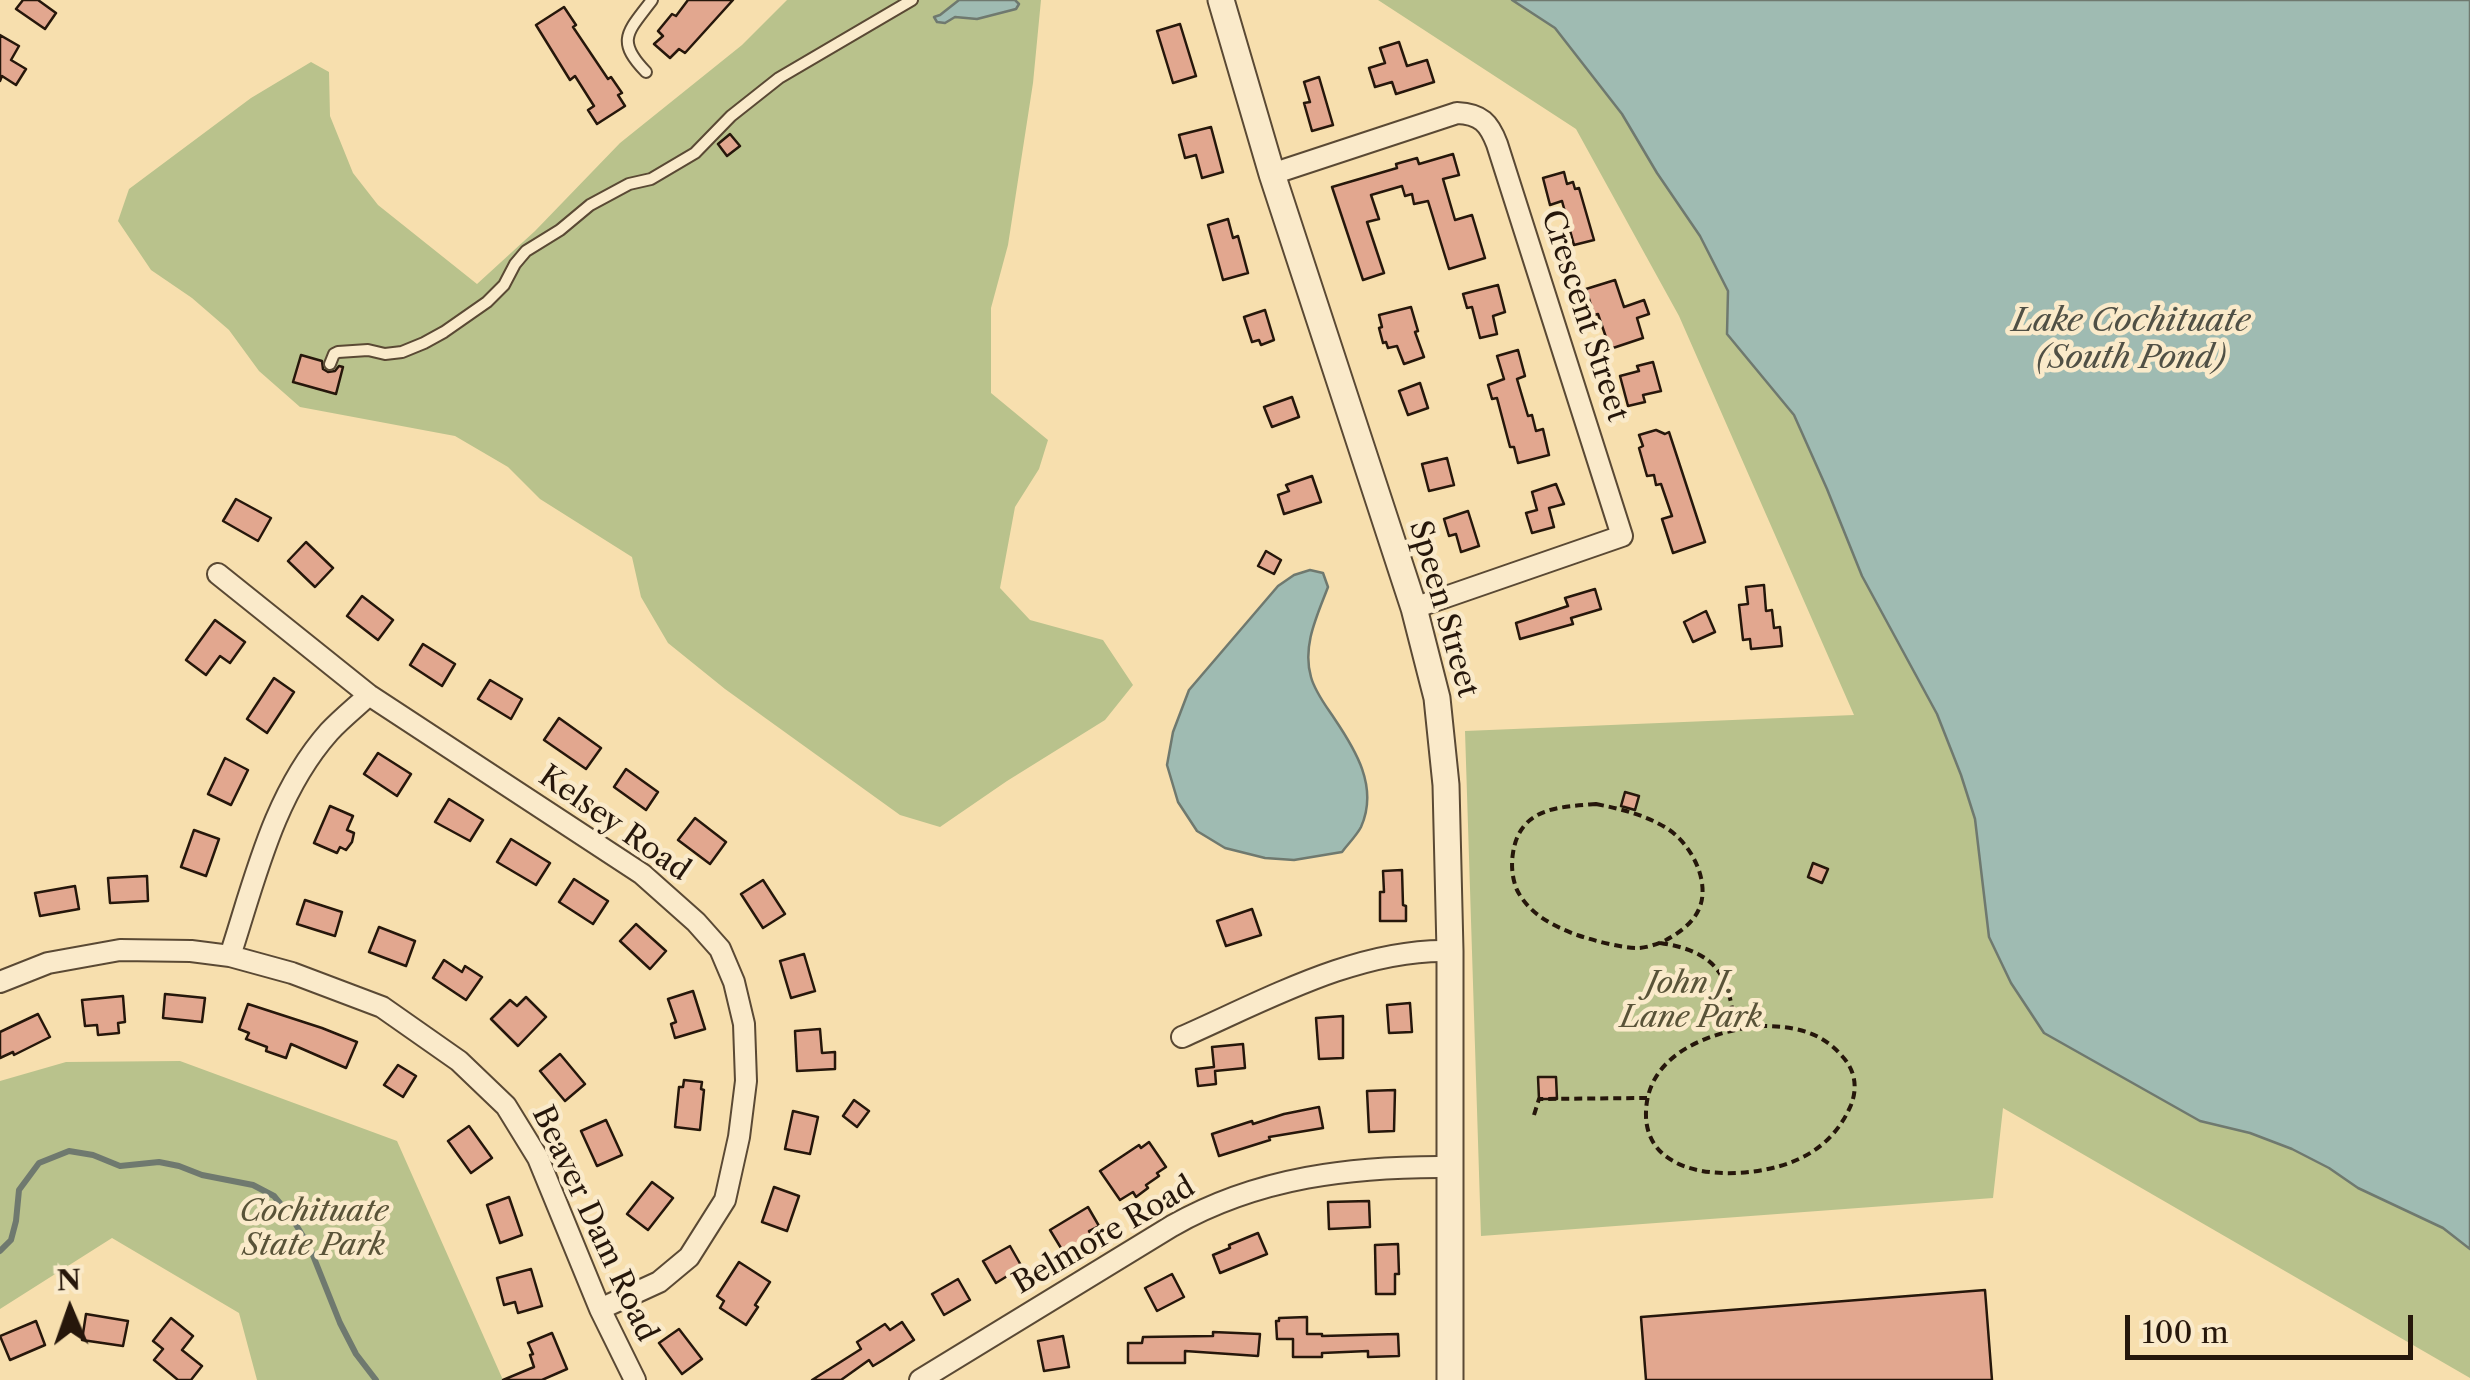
<!DOCTYPE html>
<style>
body{margin:0}
#map{position:relative;width:2470px;height:1380px;overflow:hidden;background:#f7dfae;font-family:"Libre Caslon Text",serif}
canvas{display:block}
.north{position:absolute;left:20px;top:1260px;width:100px;height:100px;-webkit-text-stroke:8px #faeaca;paint-order:stroke;rotate:358deg;font-size:28px;font-weight:700;line-height:40px;text-align:center;color:#26170b}
.north::after{content:'';display:block;margin:auto;width:35px;height:45px;background:#26170b;clip-path:polygon(50% 0,100% 100%,50% 72%,0 100%)}
.scale{position:absolute;left:2125px;top:1315px;width:288px;height:45px;box-sizing:border-box;border:5px solid #26170b;border-top:0;padding-left:12px;font-size:30px;line-height:35px;white-space:nowrap;color:#26170b;-webkit-text-stroke:8px #faeaca;paint-order:stroke}
</style>
<div id="map">
<canvas width="2470" height="1380"></canvas>
<div class="north">N</div>
<div class="scale">100 m</div>
</div>
<script>
const g = document.querySelector('canvas').getContext('2d');
g.lineJoin = 'round';
function fillPath(path, color) { g.fillStyle = color; g.fill(path, 'evenodd'); }
function strokePath(path, color, width, dash) { g.strokeStyle = color; g.lineWidth = width; g.lineCap = dash ? 'butt' : 'round'; g.setLineDash(dash || []); g.stroke(path); }
function drawText(font, color, halo, rows, align = 'center') {
  g.font = font + ' "Libre Caslon Text",serif'; g.lineWidth = 9; g.setLineDash([]); g.textBaseline = 'middle'; g.strokeStyle = halo; g.fillStyle = color; for (const [text, x, y, turn = 0] of rows) {
    g.save(); g.translate(x, y); g.rotate((+turn || 0) * Math.PI / 180); g.textAlign = isNaN(turn) ? turn : align; if (halo) g.strokeText(text, 0, 0); g.fillText(text, 0, 0); g.restore();
  }
}
const green = new Path2D(`
 M787,0H1041L1033,83L1008,245L991,308V393L1048,440L1039,469L1015,507L1000,588L1030,620L1103,640L1133,685L1105,720L1007,781L940,827L900,815L725,689L668,643L641,597L632,557L540,499L508,467L455,436L300,407L259,371L229,330L192,298L151,270L118,221L129,189L251,98L311,62L329,72L330,116L353,173L378,205L477,284L535,231L620,143L742,45Z
 M1378,0H1512L1555,28L1622,113L1657,173L1700,236L1728,291L1727,335L1794,415L1827,489L1862,576L1937,714L1961,775L1975,819L1989,937L2011,983L2044,1033L2200,1121L2250,1133L2292,1149L2329,1168L2358,1188L2443,1228L2470,1249V1378L2003,1108L1993,1198L1481,1236L1465,731L1854,715L1679,316L1576,129Z
 M180,1061L397,1141L503,1380H257L239,1313L112,1238L0,1309V1081L66,1062Z`);
const water = new Path2D(`
 M959,0H1015L1019,4L1016,9L977,19L955,17L945,23L937,22L934,17L940,15Z
 M1512,0H2470V1249L2443,1228L2358,1188L2329,1168L2292,1149L2250,1133L2200,1121L2044,1033L2011,983L1989,937L1975,819L1961,775L1937,714L1862,576L1827,489L1794,415L1727,334L1728,291L1700,236L1657,173L1622,114L1555,28Z
 M1310,570L1323,573L1328,587C1317,616 1302,646 1311,677C1315,692 1326,706 1334,718C1355,749 1379,787 1361,827C1357,835 1348,844 1342,852L1294,860L1265,858L1225,848L1197,831L1178,802L1167,765L1173,732L1189,690L1278,586L1294,575Z`);
const stream = new Path2D(`
 M0,1251L11,1240L16,1221L19,1190L39,1163L69,1151L93,1155L120,1166L159,1162L179,1166L202,1175L253,1185L274,1196L292,1218L310,1248L340,1323L356,1354L376,1380`);
const building = new Path2D(`
 M23,0H38L56,13L45,29L16,9Z
 M688,0H733L685,53L679,49L670,58L654,44L663,36L658,31L672,14L676,16Z
 M564,7L576,25L573,27L608,79L611,77L622,93L618,95L625,106L597,124L588,110L594,106L575,76L570,80L536,25Z
 M1180,24L1196,76L1173,83L1157,31Z
 M0,35L19,46L11,60L26,69L16,85L2,76L0,81Z
 M1399,42L1407,66L1427,60L1434,82L1396,94L1392,82L1375,87L1369,68L1385,63L1380,48Z
 M1319,77L1333,125L1312,131L1304,103L1310,102L1304,82Z
 M1211,127L1223,172L1202,178L1196,155L1185,158L1179,135Z
 M730,134L740,146L727,156L718,144Z
 M1453,154L1459,175L1443,179L1455,220L1472,215L1485,258L1449,269L1428,201L1414,204L1412,194L1405,196L1402,186L1371,195L1379,219L1367,222L1384,273L1363,280L1332,187L1397,168L1396,164L1417,158L1419,164Z
 M1564,172L1567,184L1573,182L1575,189L1579,188L1594,240L1574,245L1562,201L1550,205L1543,178Z
 M1228,219L1233,238L1238,236L1248,273L1223,280L1208,225Z
 M1615,280L1624,307L1644,300L1649,314L1637,318L1643,338L1610,349L1598,314L1594,315L1586,289Z
 M1498,285L1505,312L1493,316L1497,334L1480,338L1472,307L1467,308L1463,294Z
 M1411,307L1418,331L1415,332L1424,357L1404,364L1397,346L1388,348L1386,342L1383,343L1379,328L1382,327L1379,315Z
 M1265,310L1274,340L1261,345L1259,340L1252,342L1244,317Z
 M1518,350L1525,376L1517,379L1528,416L1532,415L1536,431L1543,429L1549,455L1518,463L1514,447H1510L1497,398L1492,399L1488,385L1504,379L1497,356Z
 M301,355L322,361L323,369L328,372L335,371L339,366L343,367L336,394L293,382Z
 M1653,362L1661,391L1643,395L1645,402L1628,406L1620,376L1639,371L1637,366Z
 M1420,383L1428,408L1408,415L1399,391Z
 M1292,397L1299,417L1272,427L1264,407Z
 M1656,430L1665,434L1669,432L1705,542L1673,553L1662,519L1672,516L1661,484L1656,485L1654,475L1647,476L1639,448L1643,446L1639,435Z
 M1447,458L1454,485L1429,491L1422,464Z
 M1312,476L1321,502L1284,514L1278,495L1289,491L1286,485Z
 M1556,484L1564,504L1549,508L1554,527L1532,533L1526,513L1537,510L1532,492Z
 M236,499L271,518L258,541L223,521Z
 M1468,511L1479,546L1461,552L1456,534L1449,536L1444,519Z
 M306,542L333,568L315,587L288,561Z
 M1266,551L1281,560L1274,574L1258,566Z
 M1764,585L1766,611L1772,610L1774,628L1780,627L1782,646L1751,649L1750,639L1743,640L1739,605L1748,604L1746,587Z
 M1595,589L1601,609L1571,618L1573,624L1520,639L1516,623L1568,606L1565,598Z
 M362,596L393,620L378,640L347,616Z
 M1706,611L1715,632L1693,642L1684,622Z
 M215,620L245,642L230,663L220,656L206,675L186,660Z
 M423,644L455,664L442,686L410,665Z
 M274,678L294,692L267,733L247,719Z
 M490,680L522,699L511,719L478,699Z
 M559,718L601,748L586,769L544,740Z
 M378,753L411,774L397,796L364,774Z
 M225,758L248,770L231,805L208,794Z
 M626,769L658,792L646,810L614,787Z
 M1625,792L1639,796L1635,810L1621,806Z
 M449,799L483,820L470,841L435,822Z
 M330,806L353,816L347,830L354,833L352,842L346,850L340,847L337,853L314,843Z
 M695,818L726,842L710,864L678,840Z
 M194,830L219,839L206,876L181,867Z
 M511,839L550,863L536,885L497,862Z
 M1813,863L1828,869L1822,883L1808,877Z
 M1402,870L1403,905L1406,906V921H1380V892H1384L1383,871Z
 M147,876L148,901L110,903L108,878Z
 M574,879L608,901L593,924L559,902Z
 M763,880L785,914L763,928L741,894Z
 M75,886L79,909L40,916L35,893Z
 M305,900L342,912L335,936L297,924Z
 M1252,909L1261,935L1226,946L1217,921Z
 M636,924L666,951L650,969L620,941Z
 M379,927L415,941L406,966L369,952Z
 M804,954L815,991L791,998L780,961Z
 M444,960L462,972L465,966L482,977L466,1000L433,978Z
 M693,991L705,1029L675,1038L671,1024L676,1022L668,999Z
 M165,994L205,998L202,1022L163,1018Z
 M123,996L125,1022L118,1023L119,1033L98,1035L97,1025L85,1026L82,1000Z
 M526,997L546,1017L518,1046L491,1019L510,1000L517,1006Z
 M1410,1003L1412,1032L1389,1033L1387,1005Z
 M248,1004L322,1028L357,1042L346,1068L291,1044L286,1058L266,1051L267,1047L246,1039L249,1033L239,1029Z
 M38,1014L50,1037L14,1055L13,1052L0,1058V1032Z
 M1343,1016V1058L1319,1059L1316,1018Z
 M820,1029L822,1053L835,1052V1069L797,1071L795,1031Z
 M1243,1044L1245,1068L1215,1071L1216,1084L1198,1086L1196,1069L1214,1067L1212,1047Z
 M560,1054L585,1084L565,1101L540,1071Z
 M398,1065L416,1076L403,1097L384,1085Z
 M1538,1077H1556L1557,1099H1539Z
 M684,1080L702,1082L701,1089L704,1090L700,1130L675,1127L679,1087H683Z
 M1395,1090L1394,1131L1369,1132L1367,1091Z
 M854,1100L869,1111L857,1127L843,1116Z
 M1319,1107L1323,1128L1269,1137L1270,1140L1219,1156L1212,1134L1252,1121L1253,1124L1284,1114Z
 M793,1111L818,1117L810,1154L785,1149Z
 M606,1120L622,1155L597,1166L581,1131Z
 M469,1126L492,1158L471,1173L448,1141Z
 M1149,1142L1166,1167L1157,1173L1159,1176L1146,1185L1148,1188L1136,1197L1133,1192L1120,1200L1100,1171L1139,1145L1141,1148Z
 M652,1182L673,1198L648,1230L627,1214Z
 M774,1187L799,1196L787,1231L762,1222Z
 M509,1197L522,1235L500,1243L487,1205Z
 M1369,1201L1370,1227L1329,1229L1328,1202Z
 M1088,1207L1099,1226L1089,1231L1092,1236L1064,1253L1050,1230Z
 M1258,1233L1267,1254L1220,1273L1213,1255L1230,1248L1229,1245Z
 M1398,1244L1399,1274H1395V1294H1376L1375,1245Z
 M1010,1246L1022,1267L996,1283L983,1261Z
 M739,1262L770,1282L755,1305L758,1307L746,1325L720,1308L724,1301L717,1296Z
 M531,1269L542,1306L518,1313L515,1302L504,1305L497,1278Z
 M1172,1274L1184,1297L1157,1311L1145,1288Z
 M958,1279L970,1300L944,1315L932,1294Z
 M1985,1290L1992,1380H1646L1641,1317Z
 M86,1314L128,1321L123,1346L82,1340Z
 M1307,1317V1334H1322V1336L1398,1334L1399,1356L1368,1357V1351L1322,1353V1357H1293V1339H1277L1276,1321H1279V1318Z
 M171,1318L193,1336L182,1350L202,1366L191,1380H178L154,1360L163,1349L153,1341Z
 M36,1321L45,1345L10,1360L0,1336Z
 M902,1322L914,1340L883,1360L873,1366L869,1360L841,1380H812L861,1349L857,1342L885,1324L890,1330Z
 M679,1329L702,1359L682,1374L659,1343Z
 M1213,1332L1260,1334L1258,1356L1185,1351V1363H1128V1343H1142L1143,1337L1213,1336Z
 M552,1333L567,1369L542,1380H503L534,1367L530,1355L533,1354L528,1343Z
 M1063,1336L1069,1367L1044,1371L1038,1341Z`);
const path = new Path2D(`
 M1596,804C1621,809 1646,815 1668,829C1691,844 1711,882 1699,909C1693,923 1679,933 1666,940C1658,944 1646,948 1637,948C1621,948 1592,940 1577,935C1553,926 1529,914 1517,890C1512,878 1511,865 1513,853C1520,807 1559,807 1596,804Z
 M1660,943C1715,951 1731,975 1734,1029
 M1759,1026C1791,1026 1820,1030 1842,1056C1855,1070 1858,1087 1851,1105C1841,1129 1823,1148 1799,1159C1755,1180 1649,1186 1646,1117C1644,1055 1708,1032 1759,1026Z
 M1534,1115L1539,1099L1647,1098`);
const service = new Path2D(`
 M646,72C615,40 628,32 652,0
 M330,364L334,354L338,352L368,350L385,354L402,352L424,343L444,332L487,302L504,285L515,264L526,251L560,230L590,205L629,184L651,179L695,153L731,116L779,78L912,0`);
const minor = new Path2D(`
 M1272,174L1457,113C1481,114 1489,123 1497,144L1622,536L1414,608
 M218,574L369,695L642,874L696,922L720,949L734,982L744,1024L746,1081L739,1137L725,1200L689,1257L659,1282L600,1309
 M230,956C255,879 274,794 329,732C341,719 356,707 369,695
 M0,982L48,963L120,950L191,951L230,956L292,973L382,1007L459,1061L506,1106L538,1158L600,1309L635,1380
 M1182,1037C1264,1001 1358,948 1450,951
 M920,1380L1172,1226C1258,1177 1353,1166 1450,1167`);
const tertiary = new Path2D(`
 M1221,0L1272,174L1414,608L1437,698L1446,785L1450,951V1380`);
const streetNames = [
 ["Crescent Street",1584,316,72],
 ["Speen Street",1443,609,74],
 ["Kelsey Road",614,824,35],
 ["Beaver Dam Road",594,1224,65],
 ["Belmore Road",1104,1236,-30]
];
const parkNames = [
 ["John J.",1691,984],
 ["Lane Park",1691,1018],
 ["Cochituate",314,1212],
 ["State Park",314,1246]
];
const waterNames = [
 ["Lake Cochituate",2131,322],
 ["(South Pond)",2131,359]
];
fillPath(green, '#b9c28c');
fillPath(water, '#9fbbb2');
strokePath(water, '#6f796f', 2.5);
strokePath(stream, '#6f796f', 6);
fillPath(building, '#e2a78f');
strokePath(building, '#26170b', 2.5);
strokePath(service, '#5a4934', 14);
strokePath(minor, '#5a4934', 24);
strokePath(tertiary, '#5a4934', 29);
strokePath(path, '#26170b', 4, [8, 5]);
strokePath(service, '#faeaca', 10);
strokePath(minor, '#faeaca', 20);
strokePath(tertiary, '#faeaca', 25);
drawText('30px', '#26170b', '#faeaca', streetNames);
drawText('italic 30px', '#595338', '#faeaca', parkNames);
drawText('italic 32px', '#505045', '#faeaca', waterNames);
</script>
